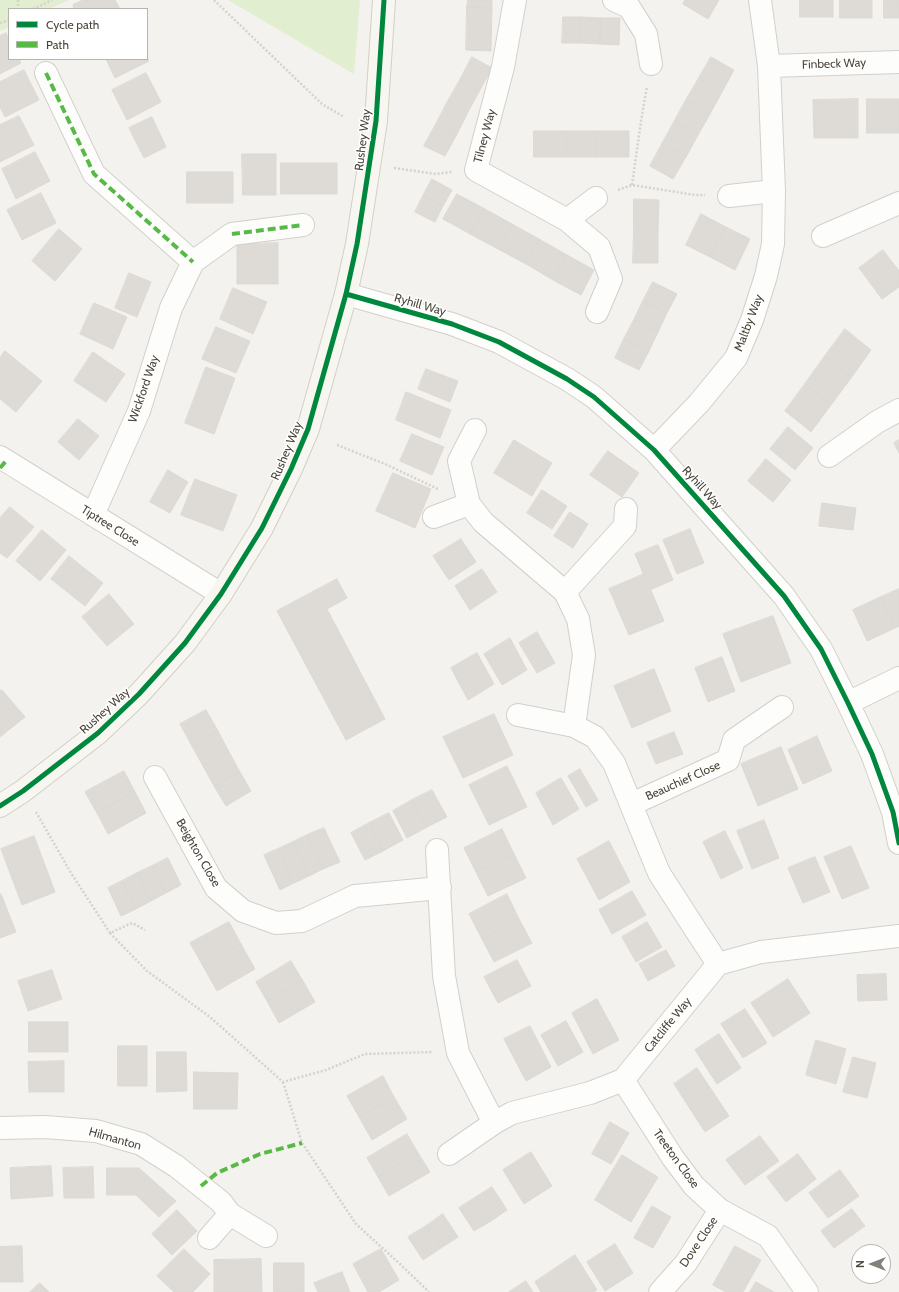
<!DOCTYPE html>
<style>
body{margin:0}
#map{position:relative;width:899px;height:1292px;overflow:hidden;background:#f4f2ee;font-family:Cabin,sans-serif}
canvas{display:block}
.legend{position:absolute;left:8px;top:8px;width:140px;height:52px;box-sizing:border-box;background:#fff;border:1px solid #b7b4b0;margin:0;padding:5px 7px;list-style:none;font-size:12px;color:#4b4439}
.legend li{display:flex;align-items:center;gap:8px;height:20px}
.legend b{width:20px;border:1px solid #b7b4b0}
.north{position:absolute;left:851px;top:1244px;width:40px;height:40px;box-sizing:border-box;background:#fff;border:1px solid #b7b4b0;border-radius:50%;rotate:270deg;font-size:11px;font-weight:700;line-height:16px;text-align:center;color:#4b4439}
.north::after{content:'';display:block;margin:auto;width:14px;height:18px;background:#868178;clip-path:polygon(50% 0,100% 100%,50% 72%,0 100%)}
</style>
<div id="map">
<canvas width="899" height="1292"></canvas>
<ul class="legend">
<li><b style="height:5px;background:#00873e"></b>Cycle path</li>
<li><b style="height:5px;background:#58b947"></b>Path</li>
</ul>
<div class="north">N</div>
</div>
<script>
const g = document.querySelector('canvas').getContext('2d');
g.lineJoin = 'round';
function fillPath(path, color) { g.fillStyle = color; g.fill(path, 'evenodd'); }
function strokePath(path, color, width, dash) { g.strokeStyle = color; g.lineWidth = width; g.lineCap = dash ? 'butt' : 'round'; g.setLineDash(dash || []); g.stroke(path); }
function drawText(font, color, halo, rows, align = 'center') {
  g.font = font + ' Cabin,sans-serif'; g.lineWidth = 3; g.setLineDash([]); g.textBaseline = 'middle'; g.strokeStyle = halo; g.fillStyle = color; for (const [text, x, y, turn = 0] of rows) {
    g.save(); g.translate(x, y); g.rotate((+turn || 0) * Math.PI / 180); g.textAlign = isNaN(turn) ? turn : align; if (halo) g.strokeText(text, 0, 0); g.fillText(text, 0, 0); g.restore();
  }
}
const green = new Path2D(`
 M0,0H69L49,9H9V27L0,31Z
 M228,0H360L354,74Z`);
const building = new Path2D(`
 M83,0H115L120,9H74L73,5Z
 M468,0H492V8L467,7Z
 M685,0H719L708,19L683,4Z
 M800,0H833V17H800Z
 M840,0H872V18H840Z
 M884,0H899V18H884Z
 M467,7L492,8L491,51L466,50Z
 M563,17H581V43H562Z
 M581,17L601,18L600,44L581,43Z
 M601,18H620L619,45L600,44Z
 M6,33L9,39V59H19L21,63L0,74V36Z
 M147,57L149,61L115,78L106,59H147Z
 M472,57L492,68L480,90L460,80Z
 M711,57L734,70L722,92L699,78Z
 M24,70L39,100L5,117L0,107V82Z
 M146,73L161,102L127,120L112,90Z
 M699,78L722,92L710,114L686,100Z
 M460,80L480,90L468,112L448,101Z
 M858,99V138H814L813,100Z
 M867,99H899V133H867Z
 M686,100L710,114L698,135L674,122Z
 M448,101L468,112L457,134L436,124Z
 M19,116L34,145L0,162V125Z
 M152,117L166,147L144,158L129,128Z
 M674,122L698,135L686,157L662,144Z
 M436,124L457,134L445,156L424,146Z
 M534,131H566V157H534Z
 M566,131H597V157H566Z
 M597,131H629V157H597Z
 M662,144L686,157L673,179L650,166Z
 M35,152L50,181L16,199L2,169Z
 M242,154H276V195H243Z
 M281,163H337V194H281Z
 M187,172H233V203H187Z
 M432,179L452,190L443,206L423,196Z
 M41,193L56,223L22,240L7,210Z
 M457,194L485,209L470,234L443,219Z
 M423,196L443,206L435,222L415,212Z
 M634,199L659,200L658,231H634Z
 M485,209L512,224L498,249L470,234Z
 M701,214L726,227L710,257L686,245Z
 M512,224L539,239L526,264L498,249Z
 M726,227L750,239L735,270L710,257Z
 M59,229L82,249L55,281L32,261Z
 M634,231H658V263H633Z
 M539,239L567,255L553,280L526,264Z
 M278,243V284H237V244Z
 M883,250L899,271V287L882,299L859,268Z
 M567,255L594,270L581,295L553,280Z
 M129,273L151,282L137,317L115,308Z
 M653,282L677,294L667,313L643,301Z
 M233,288L267,302L253,334L220,319Z
 M643,301L667,313L658,332L634,320Z
 M94,303L127,317L113,349L80,334Z
 M634,320L658,332L649,351L624,339Z
 M216,327L250,341L236,373L202,359Z
 M845,329L871,350L851,378L825,356Z
 M624,339L649,351L639,370L615,358Z
 M5,351L42,381L16,412L0,399V358Z
 M93,352L125,374L106,402L74,381Z
 M825,356L851,378L831,405L805,384Z
 M206,367L235,378L214,434L185,423Z
 M426,369L458,381L450,402L418,389Z
 M805,384L831,405L811,432L785,411Z
 M406,392L451,410L440,438L396,420Z
 M78,419L99,436L79,460L58,442Z
 M788,427L813,448L795,470L770,449Z
 M412,434L444,447L432,475L400,461Z
 M514,440L552,463L532,496L494,473Z
 M899,440V453L894,443Z
 M608,451L639,473L622,497L590,475Z
 M766,459L791,480L773,502L748,481Z
 M168,470L188,482L170,513L150,502Z
 M393,473L431,489L415,528L376,511Z
 M195,479L237,495L223,531L181,515Z
 M542,490L567,506L552,529L527,513Z
 M822,503L856,508L853,530L819,526Z
 M10,507L34,527L7,558L0,553V518Z
 M570,512L588,524L573,548L554,536Z
 M690,529L704,563L677,574L663,540Z
 M42,530L66,550L40,581L16,561Z
 M461,539L476,562L449,580L433,556Z
 M658,545L673,580L650,590L635,554Z
 M69,556L103,583L85,606L51,579Z
 M482,569L497,592L470,610L455,586Z
 M644,574L664,621L629,635L609,589Z
 M337,579L347,598L327,609L385,719L346,740L277,611Z
 M899,589V626L895,628L881,597Z
 M109,594L134,624L107,646L82,617Z
 M881,597L895,628L867,641L853,610Z
 M773,616L791,663L741,682L723,634Z
 M537,632L555,663L537,673L519,643Z
 M510,638L527,670L502,685L484,654Z
 M477,653L494,684L468,700L451,668Z
 M722,657L735,691L708,702L695,668Z
 M654,669L671,711L632,728L614,686Z
 M2,690L25,717L0,737V691Z
 M206,710L218,731L192,746L180,724Z
 M494,714L513,755L463,778L443,737Z
 M218,731L229,752L203,766L192,746Z
 M674,732L683,754L656,764L647,743Z
 M817,736L832,771L803,784L788,750Z
 M781,747L798,789L758,806L741,764Z
 M229,752L240,772L214,786L203,766Z
 M507,766L527,807L489,825L469,785Z
 M580,769L598,800L586,807L568,776Z
 M124,771L135,792L97,813L85,792Z
 M240,772L251,791L226,806L214,786Z
 M561,778L579,809L553,825L536,793Z
 M432,790L447,817L427,827L412,800Z
 M135,792L146,813L108,834L97,813Z
 M412,800L427,827L407,838L393,811Z
 M389,813L403,840L383,851L369,823Z
 M764,820L779,858L752,869L737,831Z
 M369,823L383,851L365,860L351,833Z
 M324,828L340,862L323,869L307,835Z
 M502,829L514,854L476,872L464,848Z
 M725,831L743,868L721,879L703,842Z
 M307,835L323,869L309,876L293,842Z
 M34,836L55,892L22,905L1,849Z
 M609,841L630,882L599,900L577,859Z
 M293,842L309,876L294,883L278,849Z
 M851,846L869,888L842,899L824,857Z
 M278,849L294,883L280,890L264,855Z
 M514,854L526,878L488,896L476,872Z
 M815,857L830,892L803,903L788,868Z
 M168,858L181,885L166,893L152,866Z
 M152,866L166,893L151,901L137,873Z
 M137,873L151,901L136,909L122,881Z
 M122,881L136,909L121,916L108,888Z
 M632,891L646,915L612,934L599,910Z
 M1,894L16,932L0,938V895Z
 M507,894L519,919L482,939L469,914Z
 M519,919L532,943L494,962L482,939Z
 M229,922L241,944L203,966L190,943Z
 M647,922L662,947L636,962L622,937Z
 M241,944L255,969L217,991L203,966Z
 M666,950L675,966L648,981L639,964Z
 M517,960L531,986L498,1003L484,977Z
 M291,961L303,981L267,1001L256,982Z
 M52,970L62,999L28,1011L18,981Z
 M886,974L887,1000L858,1001L857,975Z
 M788,979L810,1013L773,1037L751,1003Z
 M303,981L315,1002L279,1023L267,1001Z
 M597,999L619,1040L593,1054L572,1013Z
 M745,1009L767,1043L743,1058L721,1024Z
 M566,1021L583,1052L558,1066L541,1035Z
 M29,1022H68V1052H29Z
 M530,1026L551,1067L526,1081L504,1039Z
 M719,1034L741,1068L717,1084L695,1050Z
 M816,1040L846,1049L836,1084L806,1075Z
 M118,1046H147V1086H118Z
 M157,1052H186L187,1091L157,1092Z
 M853,1057L876,1063L867,1098L843,1092Z
 M64,1061V1092H29L28,1062Z
 M697,1068L729,1116L705,1132L674,1084Z
 M194,1072L238,1073L237,1109H194Z
 M383,1076L394,1097L359,1117L347,1096Z
 M394,1097L407,1119L372,1140L359,1117Z
 M610,1122L629,1133L611,1164L592,1154Z
 M407,1134L418,1153L378,1177L367,1158Z
 M760,1136L779,1161L745,1185L726,1160Z
 M531,1152L552,1186L524,1204L503,1170Z
 M418,1153L430,1172L389,1196L378,1177Z
 M798,1154L816,1179L786,1202L767,1177Z
 M622,1155L658,1177L631,1222L595,1200Z
 M51,1166L53,1196L11,1199L10,1168Z
 M93,1167L94,1198H64L63,1168Z
 M107,1168H139L176,1201L159,1217L136,1195H107Z
 M840,1170L859,1196L828,1218L809,1193Z
 M492,1187L507,1210L491,1221L476,1197Z
 M476,1197L491,1221L474,1231L459,1208Z
 M652,1206L671,1217L653,1248L634,1238Z
 M852,1209L865,1226L834,1248L821,1231Z
 M177,1210L197,1231L172,1255L152,1234Z
 M443,1214L458,1237L441,1248L426,1226Z
 M426,1226L441,1248L423,1260L408,1237Z
 M615,1244L633,1273L605,1291L587,1262Z
 M22,1246L23,1282H0V1247Z
 M735,1246L761,1260L743,1292H726L713,1285Z
 M184,1249L210,1274L193,1292H174L157,1276Z
 M381,1249L399,1280L379,1292H368L353,1264Z
 M575,1255L597,1290L594,1292H541L535,1282Z
 M261,1259L262,1292H214V1260Z
 M274,1263H304V1292H274Z
 M342,1272L350,1292H318L314,1283Z
 M526,1281L533,1292H509Z
 M756,1282L774,1292H750Z
 M40,1283L49,1292H30Z`);
const path = new Path2D(`
 M18,0V9
 M214,0L322,104L344,117
 M33,9L52,0
 M0,23L9,20
 M394,168L436,174L452,172
 M632,185L641,121L647,86
 M618,190L632,185L695,195H705
 M337,445L385,464L438,489
 M36,812L71,873L110,933L132,923L145,930
 M110,933L147,971L210,1017L283,1082L326,1070L365,1054L433,1052
 M283,1082L302,1143L356,1224L400,1264L429,1292`);
const street = new Path2D(`
 M515,0L503,67L476,170L567,220L599,247L611,279L597,312
 M614,0L629,7L646,34L651,64
 M769,66L899,62
 M46,73L94,174L193,262
 M729,196L774,191
 M567,220L596,198
 M823,236L899,203
 M346,294L452,324L499,342L567,379L594,397L654,450L784,596L821,649L848,703L872,754L893,812L899,843
 M475,430L459,461L469,504L483,522L565,592L578,619L584,655L574,726L595,737L614,763L659,873L695,929L718,964
 M654,450L699,403L736,358L752,320L766,276L773,244L774,191L769,66L760,0
 M829,456L877,422L899,410
 M0,457L221,594
 M93,515L139,411L171,308L193,262L232,234L303,225
 M434,517L469,504
 M565,592L625,526L626,509
 M848,703L899,678
 M518,715L574,726
 M155,777L216,888L243,911L276,923L302,921L355,896L440,888
 M632,804L728,760L734,740L782,707
 M437,850L444,976L458,1053L494,1123
 M623,1080L673,1158L694,1186L720,1210L768,1236L807,1292
 M0,1128L45,1127L96,1131L141,1144L176,1166L221,1202L230,1214L209,1238
 M449,1154L494,1123L512,1113L590,1093L623,1080L718,964L761,952L899,936
 M230,1214L266,1236
 M660,1292L686,1263L720,1210`);
const secondary = new Path2D(`
 M0,806L23,791L98,733L139,694L185,643L221,594L262,528L291,469L308,429L346,294L357,244L376,121L384,0`);
const quiet = new Path2D(`
 M46,73L94,174L193,262
 M232,234L303,225
 M0,468L6,461
 M201,1186L217,1173L260,1154L302,1143`);
const cycleway = new Path2D(`
 M346,294L452,324L499,342L567,379L594,397L654,450L784,596L821,649L848,703L872,754L893,812L899,843
 M0,806L23,791L98,733L139,694L185,643L221,594L262,528L291,469L308,429L346,294L357,244L376,121L384,0`);
const streetNames = [
 ["Finbeck Way",834,64,-2],
 ["Tilney Way",485,136,-75],
 ["Rushey Way",363,140,-83],
 ["Ryhill Way",420,305,16],
 ["Maltby Way",749,323,-69],
 ["Wickford Way",144,389,-71],
 ["Rushey Way",287,451,-67],
 ["Ryhill Way",702,488,48],
 ["Tiptree Close",110,526,32],
 ["Rushey Way",105,711,-42],
 ["Beauchief Close",683,781,-24],
 ["Beighton Close",198,853,60],
 ["Catcliffe Way",668,1025,-51],
 ["Hilmanton",115,1139,16],
 ["Treeton Close",676,1159,54],
 ["Dove Close",699,1242,-56]
];
fillPath(green, '#e1eecf');
fillPath(building, '#dedbd6');
strokePath(building, '#dcd9d4', 1);
strokePath(street, '#d2d0cb', 24);
strokePath(secondary, '#d3cfc5', 24);
strokePath(path, '#d3d2cc', 2.5, [2, 2]);
strokePath(street, '#fdfdfc', 22);
strokePath(secondary, '#f7f6f1', 22);
strokePath(quiet, '#58b947', 4, [8, 4]);
strokePath(cycleway, '#00873e', 5);
drawText('12px', '#4b4439', '#fff', streetNames);
</script>
